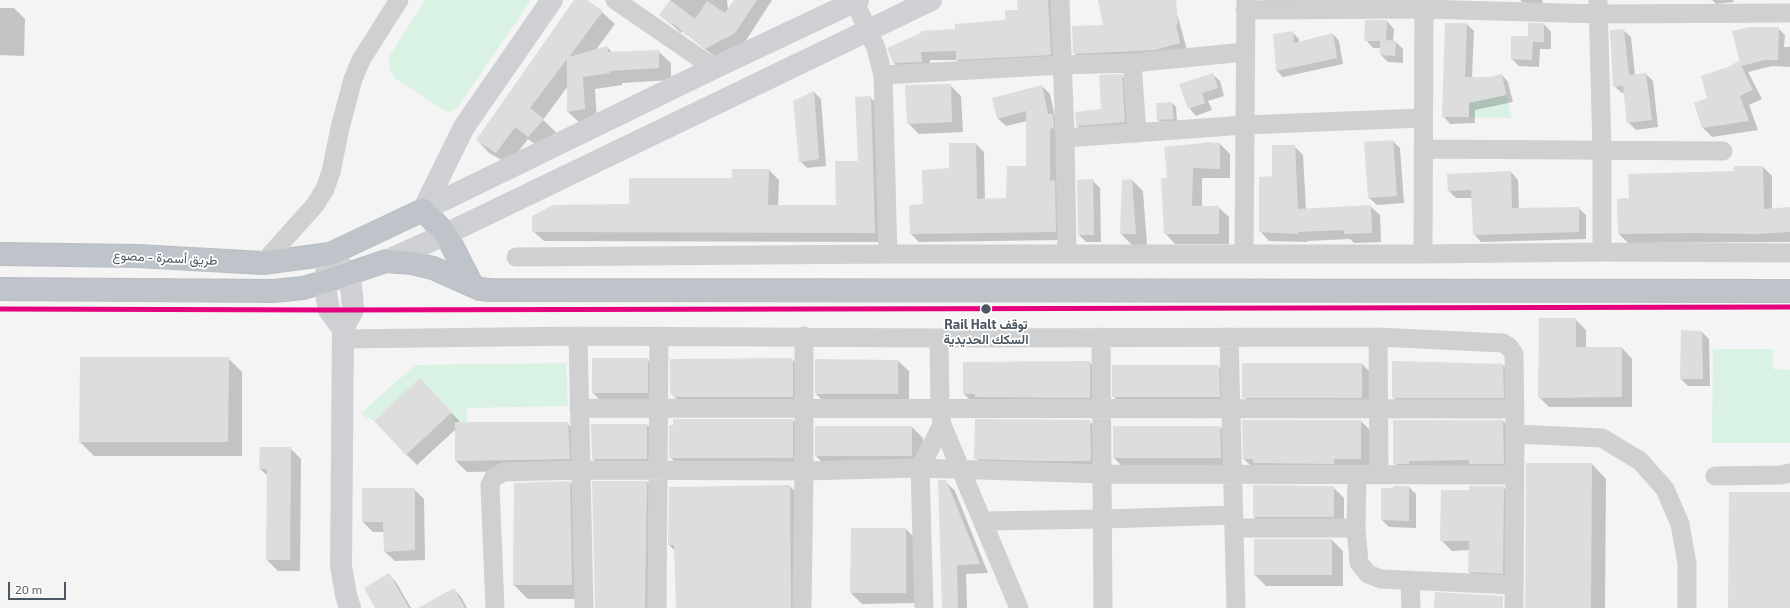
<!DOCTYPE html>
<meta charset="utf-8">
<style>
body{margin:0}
#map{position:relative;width:1790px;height:608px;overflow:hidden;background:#f4f4f4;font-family:"Exo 2",sans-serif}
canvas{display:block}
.scale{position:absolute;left:8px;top:582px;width:58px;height:18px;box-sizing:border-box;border:2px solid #4a5661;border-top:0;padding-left:5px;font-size:12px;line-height:14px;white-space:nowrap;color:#4a5661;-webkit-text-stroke:3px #fff;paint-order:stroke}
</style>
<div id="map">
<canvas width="1790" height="608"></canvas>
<div class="scale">20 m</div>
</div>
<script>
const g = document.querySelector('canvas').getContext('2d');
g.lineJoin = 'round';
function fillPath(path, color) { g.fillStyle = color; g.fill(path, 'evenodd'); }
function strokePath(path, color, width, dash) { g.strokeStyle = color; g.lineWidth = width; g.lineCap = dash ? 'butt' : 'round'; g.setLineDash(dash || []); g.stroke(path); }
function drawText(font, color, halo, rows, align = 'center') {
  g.font = font + ' "Exo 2",Vazirmatn,sans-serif'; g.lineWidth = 3.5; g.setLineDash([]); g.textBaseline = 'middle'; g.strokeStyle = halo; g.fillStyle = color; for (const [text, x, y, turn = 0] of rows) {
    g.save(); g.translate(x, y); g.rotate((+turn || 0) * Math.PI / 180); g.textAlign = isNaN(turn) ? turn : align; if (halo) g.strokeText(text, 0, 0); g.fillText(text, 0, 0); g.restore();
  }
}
const green = new Path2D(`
 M425,0H531L460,104L451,112L445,111L396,79C389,71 388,66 390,55Z
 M1469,93L1481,94L1490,98L1506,95L1512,118L1469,117Z
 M1713,349H1773V369L1790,370V443H1712Z
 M566,363L568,406L467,408V422H455L452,412L420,379L374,421L360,414L415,365Z`);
const shadow = new Path2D(`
 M575,0H585L602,12L615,24L595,51L607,47L613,53L658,51L671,63V80L622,83V85L595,89L597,122L581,124L568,112V86L543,120L556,132L541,149L528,139L509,164L489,153L477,140Z
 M671,0H727L728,10L735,0H772L745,42L715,57L682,31L681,33L660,14Z
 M1018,0H1056L1059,63L966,68L957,60H930V70L902,72L894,63L956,30L1006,21L1019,11Z
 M1264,0H1308L1309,6H1270Z
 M1520,0H1542L1544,7H1527Z
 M1712,0H1733L1734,2L1716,4Z
 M0,8H14L25,19L24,56L0,55Z
 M1171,10L1178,17L1187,50L1081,61L1074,53Z
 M1387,21L1394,29L1393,42H1396L1403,49V63L1388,62L1381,55V48H1373L1366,40Z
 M1446,24H1467L1474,31L1472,78H1489L1502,75L1508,82L1513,102L1475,110V123L1450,124L1444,117Z
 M1544,24L1551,32V49H1540L1539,67L1519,66L1512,59L1529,37Z
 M1778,28L1785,35L1784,47H1790V67L1772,66L1748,72L1762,99L1749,105L1758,130L1712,137L1703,128L1709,99L1729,68L1738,62L1742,66L1734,32Z
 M1623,30L1631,37L1635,75L1646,74L1653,81L1658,127L1636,130L1628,122L1625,93H1622L1614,86Z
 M1292,32L1299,39V43L1333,34L1339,41L1343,64L1283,77L1277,71L1274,35Z
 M1212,74L1220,81L1224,96L1208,101L1212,110L1196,116L1189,108Z
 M1121,75L1129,83L1132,129L1084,133L1077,126L1102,110Z
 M950,85L961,96L963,132L919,134L908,123Z
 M1042,86L1050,94L1055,117L1063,240L919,242L911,234L924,205L950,169V144H976L984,152L985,200L1007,199L1027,167V121L1006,126L997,118Z
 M814,92L821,99L826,166L807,168L800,161Z
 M870,97L881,108L885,242L544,241L533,231L769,170L779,180L778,206H837L859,162Z
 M1172,103L1176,107L1177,122L1162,123L1158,120Z
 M1393,141L1400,148L1404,203L1377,205L1369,198Z
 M1205,143L1220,144L1230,154V178H1202V207H1218L1229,217V244H1175L1165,233L1168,179Z
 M1294,146L1303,155L1306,210L1370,206L1380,215L1381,242L1354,243L1350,239L1307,241V242L1269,241L1260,231Z
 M1763,167L1772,176V209L1790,208V242L1628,243L1619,234L1630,199L1735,172Z
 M1511,172L1518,180L1519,209L1578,208L1586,215V239L1481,242L1474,234L1473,198H1456L1449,191Z
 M1092,180L1100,188L1101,242H1086L1079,235Z
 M1132,180L1143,191L1147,245H1132L1121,234Z
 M1575,319L1586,330V348H1622L1632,359V407H1549L1539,397Z
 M1702,332L1709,339L1710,386H1688L1681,379Z
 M228,358L242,372V456H94L80,442Z
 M647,359L658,370V404H604L593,393Z
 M793,360L804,371V408H685L671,393Z
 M898,361L909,371V405H827L816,394Z
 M1089,362L1100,373V408L975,405L964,394Z
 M1362,364L1373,375V408L1254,407L1243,396Z
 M1503,365L1514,376V409L1404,408L1393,397Z
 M1218,366L1229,377L1230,407H1124L1113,396Z
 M431,391L461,423H567L578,434L580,470L467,472L456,461V429L417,465L406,454Z
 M793,420L804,431V468H681L670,457Z
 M1089,421L1100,432L1101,471L986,469L976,458Z
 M1361,421L1372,432V470H1255L1244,459Z
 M1503,421L1514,432V475L1405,474L1394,463Z
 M647,425L658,436V470H604L593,459Z
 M912,427L923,438V467H827L816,456Z
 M1220,427L1231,438L1232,469H1125L1114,458Z
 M261,448H290L301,459L300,571H278L267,560L268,476L260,469Z
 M1592,464L1606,479L1605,608H1526Z
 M945,481L955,491L988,573L966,574L967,608H943Z
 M570,482L584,496L586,599H528L514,585Z
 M647,482L661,496L659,608H596Z
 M790,486L799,496L801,608H677L675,551L669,545Z
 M1333,487L1344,498V528H1265L1254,517Z
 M1409,487L1416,494V528L1389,527L1382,520Z
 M1503,487L1513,497L1508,583L1480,582L1469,572L1470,550L1452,551L1441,540L1470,491Z
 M414,489L424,499L425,560L395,561L385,552L384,532H373L363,522Z
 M906,529L917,540L916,603L862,604L851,593Z
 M1255,540H1332L1343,551V586H1266L1255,575Z
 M389,575L396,582L411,608H377Z
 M454,589L461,597L467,608H420Z`);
const building = new Path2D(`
 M574,0H587L603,11L569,57L607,46L608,52L659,50V68L610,71V73L583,77L585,109L567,112V59L530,108L544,119L528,137L515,127L496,153L476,140Z
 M670,0L695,19L707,1L725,13L734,0H757L735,33L705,49L672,23L671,25L659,15Z
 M1017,0H1048L1051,55L956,60V51L921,52L922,62L893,63L887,48L921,33V31L955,29V24L1005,20V10H1018Z
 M1098,0H1176L1178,24L1176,25L1180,43L1155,50L1073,54L1072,26L1103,25Z
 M1365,20H1387L1386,40L1396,41L1395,56L1380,55V41H1364Z
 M1445,23H1467L1465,77H1489L1502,74L1506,95L1469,103V117H1442Z
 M1528,23H1544V42H1533L1532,60L1511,59V36H1528Z
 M1750,27H1779L1778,60H1765L1741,66L1732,31Z
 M1624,29L1629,75L1646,73L1652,120L1627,123L1623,86L1613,87L1610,30Z
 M1293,31L1294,43L1333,33L1337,58L1276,71L1273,34Z
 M1739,61L1753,90L1740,96L1749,121L1702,128L1694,103L1707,98L1701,76L1728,67Z
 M1213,73L1218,88L1202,93L1205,103L1188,109L1179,84Z
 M1122,74L1125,122L1076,126L1075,112L1101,109L1099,75Z
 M951,84L952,122L907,124L905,85Z
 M1042,85L1048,114H1053L1054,128L1050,129V181L1055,180L1056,232L910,234L909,205L923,204L922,170L949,168V143H976L977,199L1006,198L1007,166H1026V111L997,119L992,98Z
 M814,91L819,159L799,162L793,101Z
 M871,96L875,233L532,232V216L553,205L629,204V178H732V169H769L768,205H836L835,161H858L855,97Z
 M1172,102L1174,119L1157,120L1156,103Z
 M1393,140L1397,196L1368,198L1364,142Z
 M1204,142L1220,143V169L1193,168L1192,206H1219V234H1164L1161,178H1167L1164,147L1204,143Z
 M1272,145H1295L1298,209L1371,205L1372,233L1344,234V230L1298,232V234L1259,232V177L1272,176Z
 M1734,166H1763L1764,209L1790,207V232L1756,234L1696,233L1618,234L1617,199L1629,198L1628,174L1734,171Z
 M1511,171L1512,208L1579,207V232L1473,235L1471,190L1448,191L1447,174Z
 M1093,179L1094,235H1078L1077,180Z
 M1132,179L1136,234H1120L1122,180Z
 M1539,318H1576V347H1622V397L1538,398Z
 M1681,330L1702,331L1703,379H1680Z
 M80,357H229L228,442H79Z
 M592,358H648V393H592Z
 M790,358L793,359V397H673V394H670V359Z
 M815,359L898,360V394H815Z
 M1090,361V398L975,397V394H963V362Z
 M1392,361L1503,364L1504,398H1394L1392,397Z
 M1242,363H1362V398H1242Z
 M1112,365H1219L1220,397H1112Z
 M420,378L452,412L406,455L374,421Z
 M673,419H793V458H669V425H673Z
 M975,419L1090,420L1091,458L1090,461H1039L974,459Z
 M1242,420H1361V459H1334V464L1253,463V459H1243Z
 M1393,420H1503L1504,464H1469V460L1409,461V464H1393Z
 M455,422H568L570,459L455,461Z
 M591,424H647V459H592Z
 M815,426H912V456H815Z
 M1113,426H1220L1221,458H1113Z
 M260,447H291L290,560H266L267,469H259Z
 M1526,463H1592L1591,608H1525Z
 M938,480H946L980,564L957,565L958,608H942Z
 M570,481L572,585H513L514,483Z
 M592,481H647L645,608H595Z
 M790,485L791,608H676L674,545H668L669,487Z
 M1253,485L1334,486V517H1253Z
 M1393,486H1409V521L1381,520V488H1393Z
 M1469,486H1504L1503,574L1468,572L1469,541H1440L1441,490H1469Z
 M362,488H415V550L384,552L383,522H362Z
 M1729,492H1790V608H1728Z
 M851,528H906V593H850Z
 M1254,539H1332V575H1254Z
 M389,573L409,608H375L364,588Z
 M454,588L465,608H418Z
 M1435,592L1503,596V608H1434Z`);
const street = new Path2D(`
 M615,0L714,68
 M854,0L876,48L883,75L888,254
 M1060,0L1065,138L1067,253
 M1598,0L1602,150V252
 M1245,10L1424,9L1598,14L1790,13
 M1132,63L1137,133
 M883,75L1062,65L1132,63L1245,52
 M1065,138L1244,125L1422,118
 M1423,149L1723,151
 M1244,254L1246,0
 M1423,254L1424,0
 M516,257L888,254H1423L1602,252L1790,253
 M263,263L315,205L325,189L331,172L340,128L353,79L361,60L399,0
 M578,336L584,608
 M1101,337L1103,608
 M1229,337L1236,608
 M1378,337L1379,474
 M939,338L940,408L942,425L1019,608
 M343,339L578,336L939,338L1378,337L1503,343L1509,347L1514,354L1515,434L1514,608
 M579,408L1515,409
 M1515,434L1602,438L1640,461L1665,489L1680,524L1687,564V608
 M1357,474L1356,528L1359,563L1368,574L1381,579L1514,585
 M1715,476L1781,475L1790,473
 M984,521L1103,519L1234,515
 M1234,528H1356
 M1410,580L1411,608
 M495,608L490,485L494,477L504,472L581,470L804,471L920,468L1103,474L1515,475
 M657,608L659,336
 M802,608L804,471V336
 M924,608L920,468L942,425`);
const secondary = new Path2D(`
 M423,210L714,68L858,0
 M423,210L464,127L552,0
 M330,254L324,282L329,310L343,329L341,566L346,595L350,608
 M336,261L349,274L352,295L353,310L343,329
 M386,261L446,234L931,0`);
const highway = new Path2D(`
 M0,254L138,256L263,263L330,254L423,210L446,234L472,285
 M0,289L274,291L303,288L324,282L386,261L412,263L433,268L480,289L489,290L1790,291`);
const rail1 = new Path2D(`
 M0,309L329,310L1790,307`);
const markers = [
 [986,309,5.5,"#4a5661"]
];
const streetNames = [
 ["طريق أسمرة - مصوع",165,258,3]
];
const stopNames = [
 ["Rail Halt توقف",986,325],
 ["السكك الحديدية",986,340]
];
fillPath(green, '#d9f2e3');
fillPath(shadow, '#0003');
fillPath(building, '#ddddde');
strokePath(highway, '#b9bec3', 24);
strokePath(street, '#ced0d2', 19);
strokePath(secondary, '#ced0d4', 22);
strokePath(highway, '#bec4c9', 22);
strokePath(rail1, '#e5007d', 5);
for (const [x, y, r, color] of markers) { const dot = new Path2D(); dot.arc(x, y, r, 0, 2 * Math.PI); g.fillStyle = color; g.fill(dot); strokePath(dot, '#fff', 1.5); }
drawText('13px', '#4a5661', '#fff', streetNames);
drawText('bold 13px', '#4a5661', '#fff', stopNames);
</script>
